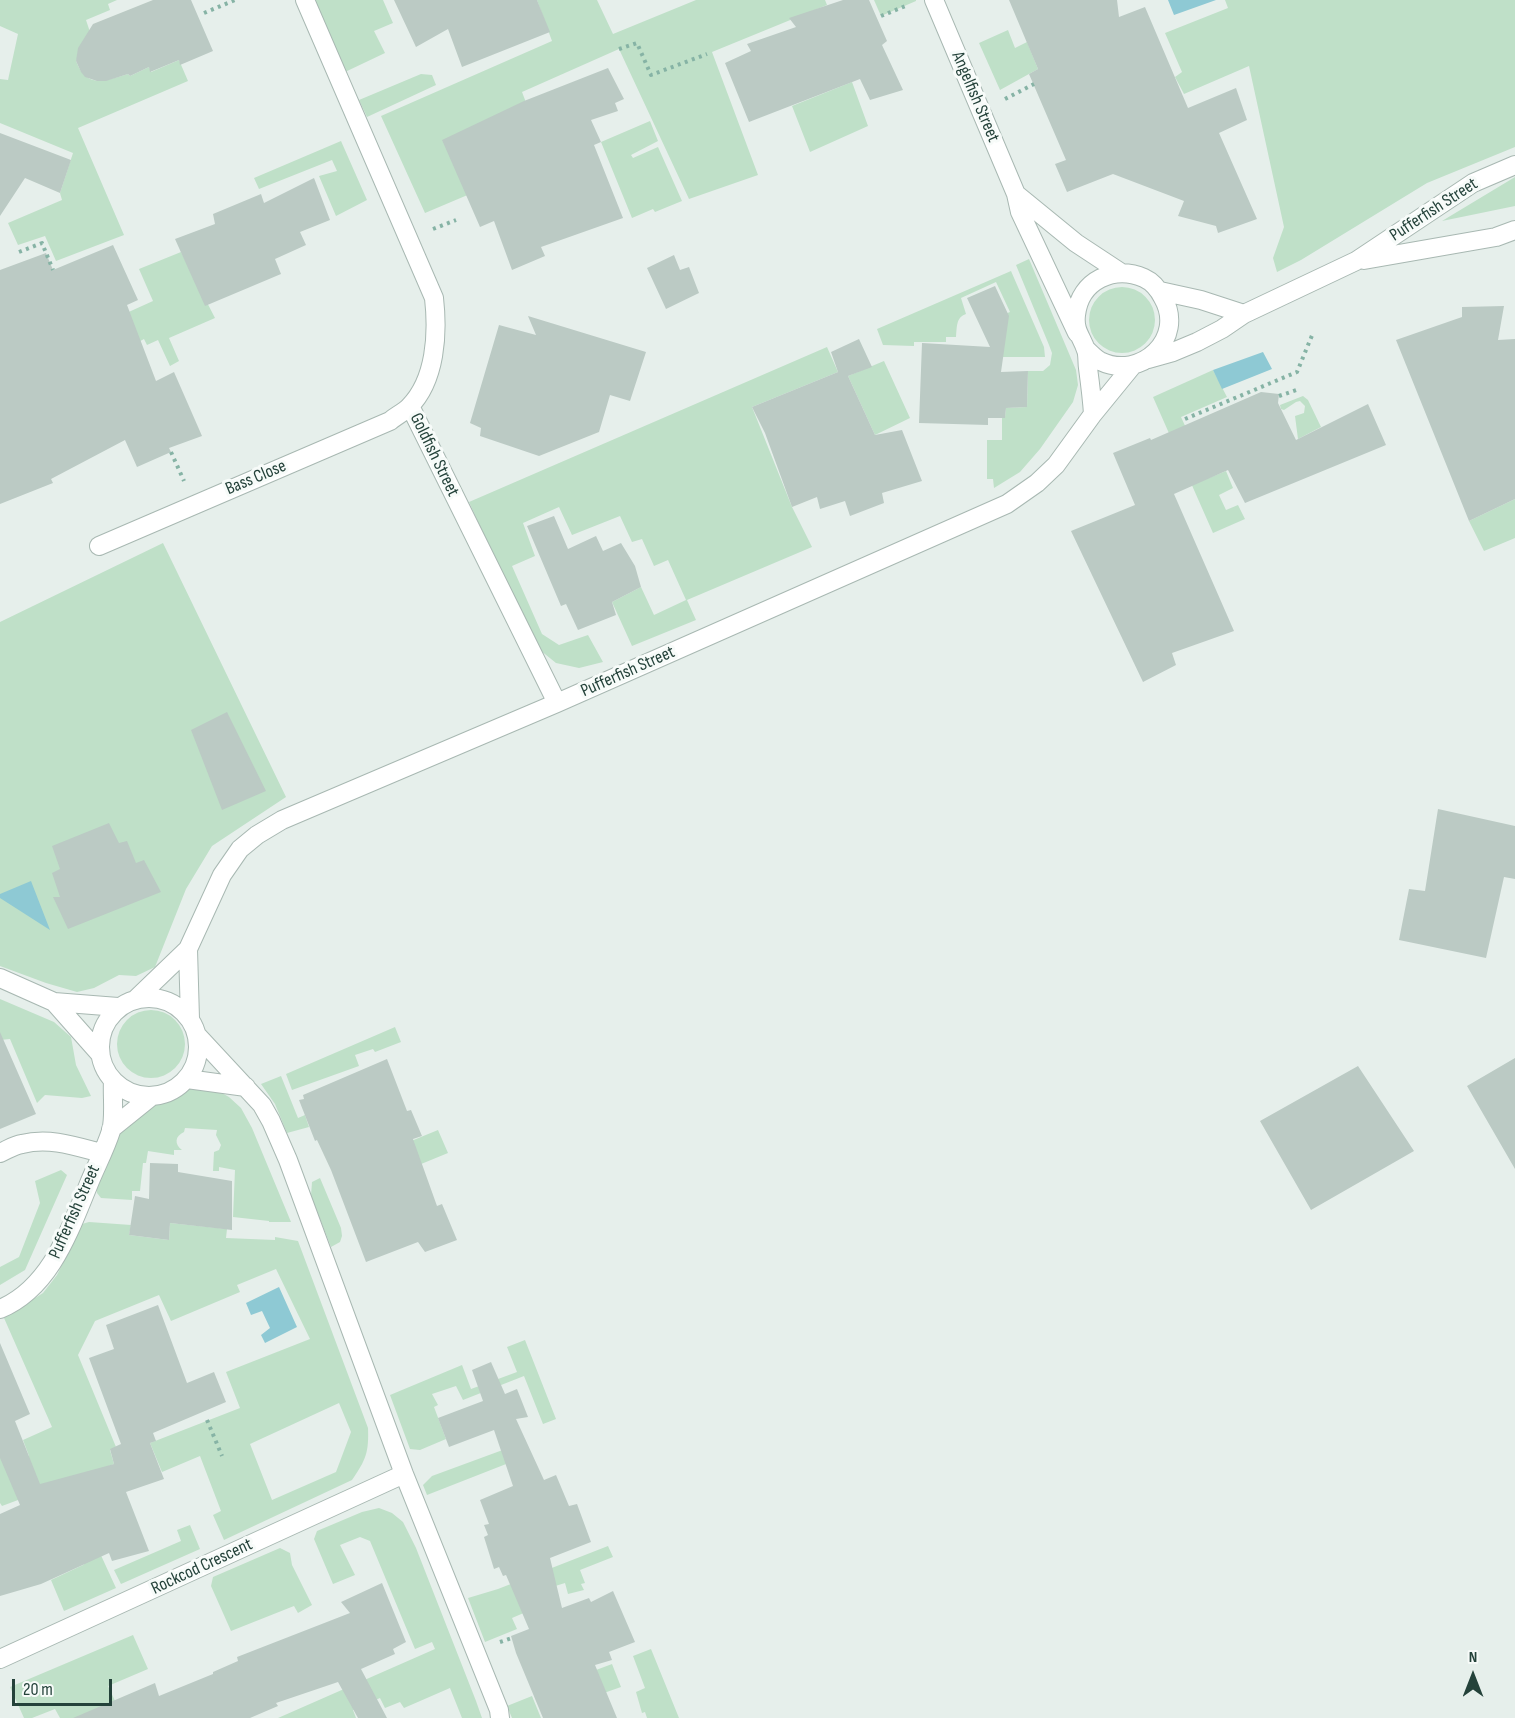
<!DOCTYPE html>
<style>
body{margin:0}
#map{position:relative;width:1515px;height:1718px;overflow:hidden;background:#e6efeb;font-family:"Sofia Sans Condensed",sans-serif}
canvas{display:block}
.north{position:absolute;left:1443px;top:1646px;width:60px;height:60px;-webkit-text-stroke:4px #f7fbf9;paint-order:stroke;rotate:0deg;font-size:16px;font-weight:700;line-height:24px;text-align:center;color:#24423a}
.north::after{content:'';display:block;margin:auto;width:21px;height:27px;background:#24423a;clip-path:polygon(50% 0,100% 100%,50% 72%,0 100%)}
.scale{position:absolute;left:12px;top:1679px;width:100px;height:27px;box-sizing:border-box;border:3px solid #24423a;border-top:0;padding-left:8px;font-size:18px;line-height:21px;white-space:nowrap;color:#24423a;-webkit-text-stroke:4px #f7fbf9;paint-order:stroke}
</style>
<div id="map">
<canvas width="1515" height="1718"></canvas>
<div class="north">N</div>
<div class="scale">20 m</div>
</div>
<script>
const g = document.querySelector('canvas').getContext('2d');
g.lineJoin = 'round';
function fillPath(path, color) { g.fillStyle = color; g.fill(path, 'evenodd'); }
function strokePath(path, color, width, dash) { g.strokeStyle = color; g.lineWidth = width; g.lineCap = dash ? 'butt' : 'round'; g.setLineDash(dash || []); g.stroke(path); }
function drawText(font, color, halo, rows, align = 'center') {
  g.font = font + ' "Sofia Sans Condensed",sans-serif'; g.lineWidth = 6; g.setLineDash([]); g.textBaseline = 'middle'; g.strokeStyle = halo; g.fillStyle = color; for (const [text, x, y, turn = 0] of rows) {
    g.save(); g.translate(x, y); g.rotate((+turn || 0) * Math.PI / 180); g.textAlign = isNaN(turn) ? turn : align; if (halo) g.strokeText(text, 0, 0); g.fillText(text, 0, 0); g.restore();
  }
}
const green = new Path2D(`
 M0,0H117L108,4L110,10L86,20L91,35L76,61C87,89 104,81 128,74L130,76L149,67L151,72L179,60L188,81L78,128L124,235L56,261L45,236L18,245L8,223L62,200L60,193L73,153L0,123V79L8,80L18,34L0,26Z
 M315,0H383L393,23L374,31L385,53L345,72Z
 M537,0H597L613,34L696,0H825L827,5L712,52L758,175L689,199L619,49L522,92L530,113L477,191L425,213L381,116L552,41Z
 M874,0H916V1L881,16Z
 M1225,0H1515V147L1427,183L1301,260L1277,272L1273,258L1284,227L1249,66L1184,94L1175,77L1182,72L1165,33L1228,8Z
 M1008,30L1015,48L1027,42L1038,69L1000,90L979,43Z
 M421,74L432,75L436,85L367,117L359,100Z
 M852,82L868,126L810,152L792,106Z
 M650,121L658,141L631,155L633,158L658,147L682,201L655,212L653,209L632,218L601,142Z
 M341,141L367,200L336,216L319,176L337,171L332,160L259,189L254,178Z
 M1515,177V206L1442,221Z
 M181,252L215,318L169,338L179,361L170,366L158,340L147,345L144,339L127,348L69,339L153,301L139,269Z
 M1029,259L1076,370L1078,385L1073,402L1040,449L1020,472L994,488L993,479H987V440H1002V418L1005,417L1006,408L1027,407L1028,371H1043L1050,365L1052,353L1049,345L1016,265Z
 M1011,271L1044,347L1045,357H1003L994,318L1010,312L996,282L961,298L966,314C956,317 957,327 956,337H946V342H914V346L883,345L877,329Z
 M1089 320a33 33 0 1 1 66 0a33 33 0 1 1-66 0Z
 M827,347L838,372L752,407L792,507L812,547L687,600L696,620L632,646L612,602L641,587L654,615L686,600L668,560L654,566L642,539L632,542L620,516L572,535L559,507L523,523L535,556L512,566L542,634L559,645L588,635L603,662L579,668L556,663L535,646L469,502Z
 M884,361L910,418L875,435L848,376Z
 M1213,370L1227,397L1181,417L1209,478L1226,471L1233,488L1219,495L1226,510L1238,505L1245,519L1213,533L1153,397Z
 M1303,396L1308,400L1321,427L1298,439L1295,416L1304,413L1305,406L1300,401L1296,402L1284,410L1281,409L1280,405Z
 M1515,499V538L1484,551L1469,521Z
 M163,543L286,797L212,846L186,889L155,967L136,976L119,975L94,988L77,992L46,983L0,966V622Z
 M0,999L54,1022L71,1037L76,1065L91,1096L82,1098L45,1095L37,1103L10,1039L0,1040Z
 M117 1044a34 34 0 1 1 68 0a34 34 0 1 1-68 0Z
 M395,1027L401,1042L375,1052L373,1049L355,1055L359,1066L292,1090L286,1074Z
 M281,1076L298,1118L305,1115L309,1127L287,1133L275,1104L261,1084Z
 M199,1087L213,1088L229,1097L241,1108L252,1128L291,1222H269V1221L233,1217L235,1170L219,1167V1171H213L214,1152L219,1150L221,1145L216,1135L217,1130L185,1128L184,1132C175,1136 174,1144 182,1150H174V1155L148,1151L146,1163H143L140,1191H132V1200L101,1198L97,1193L96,1186L122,1126L130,1114L157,1104L187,1089Z
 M438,1130L448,1153L348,1194L338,1171Z
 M61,1170L67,1175L25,1270L0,1285V1267L19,1257L40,1203L35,1181Z
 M320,1178L341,1228L342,1236L340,1242L331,1247L311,1196L312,1182Z
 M89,1222L131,1225L129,1235L169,1240L170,1223L227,1229L226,1238L275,1240V1237L298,1241L368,1428C369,1452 366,1460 352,1480L224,1540L213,1515L221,1511L200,1456L162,1472L150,1443L240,1408L226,1372L310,1339L276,1269L237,1285L240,1292L171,1321L159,1295L95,1321L78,1355L116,1447L110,1450L114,1464L2,1506L0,1503V1458L29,1456L23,1440L52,1427L4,1318L43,1293L57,1275L82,1224ZM339,1403L351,1432L336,1472L272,1500L250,1444Z
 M525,1340L556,1419L543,1424L524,1376L463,1400L456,1386L432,1394L438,1405L434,1407L446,1439L420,1450L410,1449L390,1395L462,1365L471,1389L517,1372L507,1347Z
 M519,1444L524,1457L427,1495L423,1485L432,1476Z
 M379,1508L392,1513L403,1522L416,1548L476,1701L482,1718H462L450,1688L404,1708L400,1702L385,1708L380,1698L353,1710L356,1718H278L435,1649L432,1642L415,1649L370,1541L360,1537L340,1545L355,1575L333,1584L314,1539L317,1531L362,1512Z
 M190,1525L200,1549L121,1584L114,1570L181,1541L177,1530Z
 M608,1546L613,1557L580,1570L585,1583L581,1584L584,1590L568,1594L565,1583L539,1591L526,1612L512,1618L517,1629L485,1642L468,1598L498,1589Z
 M280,1548L290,1553L292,1565L312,1605L298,1613L294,1606L231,1631L211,1586L213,1577Z
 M99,1551L116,1588L64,1611L51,1580L83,1565Z
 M133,1635L148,1669L108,1686L123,1718H60L55,1709L32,1718H24L10,1687Z
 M651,1649L679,1718H647L645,1712L642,1713L636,1692L645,1688L633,1656Z
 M612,1664L621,1687L581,1701L572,1679Z
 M532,1696L541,1718H512L507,1706Z`);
const water = new Path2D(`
 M1168,0H1216L1174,15Z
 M1263,352L1272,369L1222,389L1213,370Z
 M31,881L50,930L0,898V894Z
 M279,1287L297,1327L265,1343L261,1335L270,1328L262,1311L251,1315L246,1303Z`);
const building = new Path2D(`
 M153,0H191L213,51L180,65L179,60L150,72L149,67L130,76L128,74L106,81H97L85,77L81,72L76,61L78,48L93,24Z
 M394,0H537L550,32L462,67L448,29L416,47Z
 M843,0H869L887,41L882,45L903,90L870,100L860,79L749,122L725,63L751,51L747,44L796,27L789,18Z
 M1009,0H1117L1119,17L1145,7L1188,108L1236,88L1247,120L1219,133L1257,219L1218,233L1216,226L1178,216L1184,201L1113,174L1067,192L1055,164L1066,160L1029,74L1038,69Z
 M608,68L624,99L615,103L618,111L591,120L601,142L594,145L623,218L541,247L545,256L512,270L494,221L480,227L442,140L524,101Z
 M0,133L71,160L60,193L25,178L0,216Z
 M314,178L330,220L300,232L306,245L275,259L281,274L205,306L175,239L215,224L213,214L261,194L264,203Z
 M113,245L138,300L127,305L156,381L174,372L202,436L169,448L171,452L137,467L125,440L51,479L53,483L0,504V270L46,253L53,270Z
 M674,255L680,270L689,267L699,293L666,309L647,268Z
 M995,286L1009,316L1001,372L1028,371L1027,407L1006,408L1005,418H988V425L919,423L922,343L990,347L967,298Z
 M1504,306L1498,340L1515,339V499L1469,521L1396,340L1462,317V307Z
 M528,316L646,352L630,401L610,395L599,432L539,456L480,436L481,428L470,423L499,325L536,335Z
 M859,339L872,367L848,376L875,435L902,430L922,481L882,493L884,503L850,516L845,501L820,509L817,497L792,507L765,433L752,407L838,372L831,352Z
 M1261,392L1279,394L1278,403L1296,440L1368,404L1386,445L1245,503L1228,470L1174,494L1234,631L1172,653L1176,665L1143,682L1071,531L1135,505L1113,453L1150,438L1151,440Z
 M554,516L568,549L596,536L603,551L621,543L635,566L641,587L612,602L616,615L578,630L566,604L561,606L527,526Z
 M227,712L266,791L222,810L191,730Z
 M1438,809L1515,826V879L1504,877L1486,958L1399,940L1409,889L1425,891Z
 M109,823L119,843L127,841L136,863L144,860L161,892L68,929L53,897H60L52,873L60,869L52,846Z
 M0,1032L36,1114L0,1129Z
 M1515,1058V1169L1467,1086Z
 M387,1059L407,1111L411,1110L422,1136L413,1139L437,1206L442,1204L457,1240L425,1252L418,1242L366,1262L331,1170L317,1140L315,1141L299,1100L304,1099L303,1095Z
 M1358,1066L1414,1151L1311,1210L1260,1121Z
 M150,1163L178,1164V1172L232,1181V1230L170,1223L169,1240L129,1235L135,1196L149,1199Z
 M158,1305L187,1383L214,1372L226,1402L153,1433L156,1441L150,1443L164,1479L126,1492L149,1551L112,1561L109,1553L41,1584L0,1596V1514L20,1505L0,1458V1343L30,1414L15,1421L40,1484L114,1464L110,1449L121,1444L89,1358L114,1349L106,1325Z
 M491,1362L505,1394L517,1389L528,1417L516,1419L544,1480L556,1475L569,1506L577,1504L591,1542L550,1558L562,1608L589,1598L591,1602L613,1591L635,1642L609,1652L612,1660L595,1665L617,1718H543L516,1653L511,1636L529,1629L506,1575L503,1576L499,1567L494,1569L484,1537L488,1535L484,1525L489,1524L480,1500L513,1486L494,1430L449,1447L438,1418L483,1401L472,1370Z
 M382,1583L406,1642L393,1649L395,1654L361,1669L387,1718H358L338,1682L276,1703L278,1706L250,1718H73L155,1683L159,1696L213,1674V1672L238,1661L237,1657L350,1613L341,1602Z`);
const path = new Path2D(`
 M204,13L235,0
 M881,16L908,5
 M619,49L637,43L651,75L707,54
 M1005,99L1034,84
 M433,229L456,220
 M19,252L42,243L53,270
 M1279,396L1299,389
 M1185,419L1297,372L1313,333
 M171,452L184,481
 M207,1420L222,1456
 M500,1642L512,1638`);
const minor = new Path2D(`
 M934,0L1016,194L1020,212L1077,333
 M1016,194L1076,243L1120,272
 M1364,260L1496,237L1515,230
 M1160,291L1201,300L1244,314
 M1086,349C1090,353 1095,358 1100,361C1141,381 1186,338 1163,298C1159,290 1153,282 1144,278C1114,265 1080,280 1076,315C1074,331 1082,337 1086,350C1088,355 1087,362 1088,368C1090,383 1092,398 1093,414
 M1148,359L1173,352L1197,342L1222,329L1244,314L1356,261L1473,183L1515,165
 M410,406L557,703
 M99,546L390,421C396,416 404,412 409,407C436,380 438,333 434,298L305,0
 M188,949L190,1019
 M0,978L54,1002L118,1007
 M100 1047a49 49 0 1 1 98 0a49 49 0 1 1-98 0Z
 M136,999L188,949L222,875L240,849L257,835L282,820L557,703L1007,504L1037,483L1056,465L1093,414L1133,365
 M54,1002L100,1054
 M197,1035L262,1105L271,1121L288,1160L404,1474L499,1710L500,1718
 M187,1079L246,1087
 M111,1129L152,1096
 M0,1153C7,1150 14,1145 22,1144C49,1137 75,1146 101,1153
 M0,1309C50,1288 69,1232 88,1186C95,1168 105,1150 111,1131C115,1118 112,1095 113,1081
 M0,1659L404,1474`);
const streetNames = [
 ["Angelfish Street",975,97,67],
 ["Pufferfish Street",1434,210,-33],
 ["Goldfish Street",434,455,64],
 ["Bass Close",256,478,-23],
 ["Pufferfish Street",628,672,-24],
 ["Pufferfish Street",75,1212,-66],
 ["Rockcod Crescent",202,1567,-25]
];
fillPath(green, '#bfe0c8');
fillPath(water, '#8ec9d4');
fillPath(building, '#bbcac4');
strokePath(minor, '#a8b8b2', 20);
strokePath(path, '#86b3a5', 4, [3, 4.5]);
strokePath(minor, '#fff', 18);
drawText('18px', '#24423a', '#f7fbf9', streetNames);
</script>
